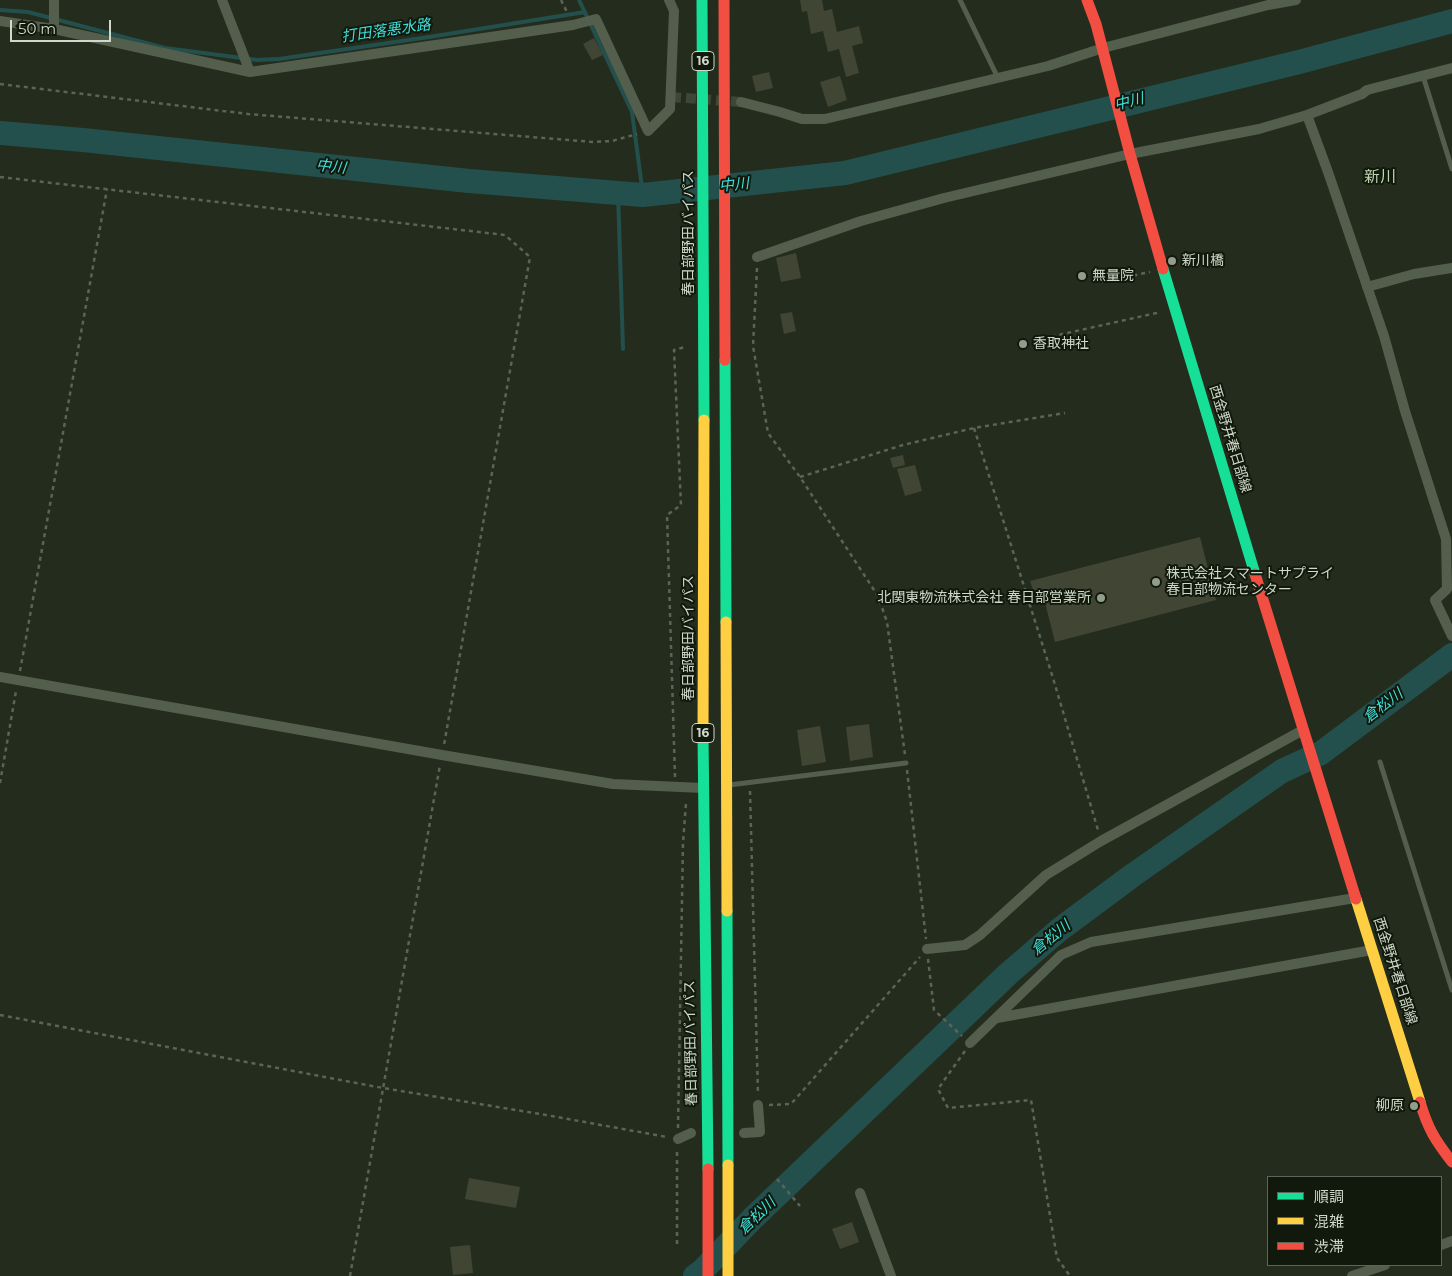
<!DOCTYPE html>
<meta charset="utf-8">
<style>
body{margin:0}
#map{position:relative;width:1452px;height:1276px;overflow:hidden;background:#242d1d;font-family:Montserrat,"Noto Sans JP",sans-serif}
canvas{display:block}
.legend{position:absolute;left:1267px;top:1176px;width:175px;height:90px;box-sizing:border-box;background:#11180c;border:1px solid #5d6558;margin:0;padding:6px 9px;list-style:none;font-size:15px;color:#cfd9c9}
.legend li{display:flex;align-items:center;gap:10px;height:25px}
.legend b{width:25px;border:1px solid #5d6558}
.scale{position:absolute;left:10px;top:20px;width:101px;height:22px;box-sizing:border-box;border:2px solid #cfd9c9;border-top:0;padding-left:6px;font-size:15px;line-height:18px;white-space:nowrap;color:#cfd9c9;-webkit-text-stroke:4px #11180c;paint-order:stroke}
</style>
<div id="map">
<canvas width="1452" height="1276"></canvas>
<ul class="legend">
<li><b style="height:6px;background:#16e098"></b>順調</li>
<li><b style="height:6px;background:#ffcf43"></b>混雑</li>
<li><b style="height:6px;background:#f24e42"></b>渋滞</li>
</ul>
<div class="scale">50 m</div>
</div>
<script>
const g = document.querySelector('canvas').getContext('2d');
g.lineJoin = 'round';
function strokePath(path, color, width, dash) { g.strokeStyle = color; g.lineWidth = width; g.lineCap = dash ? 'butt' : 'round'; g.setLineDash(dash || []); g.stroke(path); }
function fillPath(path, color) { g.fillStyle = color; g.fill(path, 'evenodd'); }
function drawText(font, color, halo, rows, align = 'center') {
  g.font = font + ' Montserrat,"Noto Sans JP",sans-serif'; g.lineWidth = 4; g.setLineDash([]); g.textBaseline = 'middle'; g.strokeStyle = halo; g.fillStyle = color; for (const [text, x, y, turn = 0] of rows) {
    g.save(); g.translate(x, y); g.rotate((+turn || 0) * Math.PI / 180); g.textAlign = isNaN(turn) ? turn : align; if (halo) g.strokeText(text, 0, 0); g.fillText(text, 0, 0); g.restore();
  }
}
const stream = new Path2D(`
 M579,0L632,112L643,195
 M0,10L28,12L165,48L257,60L279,59L429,37L585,12
 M618,193L623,349`);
const river = new Path2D(`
 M0,133L83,140L469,181L643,195L845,173L1299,62L1452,21
 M695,1276L702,1271L753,1218L1008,974L1059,930L1133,875L1282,771L1321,753L1452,655`);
const building = new Path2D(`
 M800,0H822L824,11L832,9L837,32L859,26L863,43L852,46L859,73L846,77L839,49L828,52L823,31L811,34L807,11L802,12Z
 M594,38L603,55L592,60L583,44Z
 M769,72L773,88L756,92L752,76Z
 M840,76L847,100L828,107L820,82Z
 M796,253L801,278L781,282L776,258Z
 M792,312L796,331L784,334L780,314Z
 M903,455L905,465L893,468L890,458Z
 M915,465L922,491L905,496L897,469Z
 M1200,537L1216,600L1055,642L1042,591L1034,593L1030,581Z
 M869,724L873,757L850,761L846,727Z
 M820,726L826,762L802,766L797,730Z
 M469,1178L520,1187L516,1208L465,1199Z
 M852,1222L859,1242L840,1249L832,1229Z
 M470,1245L473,1273L453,1275L450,1247Z`);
const streetTunnel = new Path2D(`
 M671,97L741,102`);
const path = new Path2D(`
 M561,0L568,14
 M0,84L248,114L593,142L612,141L637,134
 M0,177L505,235L530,257L444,745
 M757,268L753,346L768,433L800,477L878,596L887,622L905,755
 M1102,282L1150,272
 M1036,340L1161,312
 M974,428L1053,678L1098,830
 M800,477L903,445L974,428L1065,413
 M20,671L107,189
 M907,770L926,939
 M675,777L667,515L681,505L674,350L685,347
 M0,783L16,691
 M750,791L758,1095
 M928,959L934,1010L962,1036
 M0,1015L383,1088L546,1115L667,1137
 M965,1051L938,1089L948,1108L1031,1100L1057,1258L1070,1276
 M769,1105L791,1104L920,957
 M678,1128L683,843L686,803
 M777,1179L800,1206
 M677,1244V1151
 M350,1276L440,765`);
const lane = new Path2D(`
 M960,0L998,78
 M1423,76L1452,169
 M1380,762L1452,990
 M729,785L906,763`);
const street = new Path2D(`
 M222,0L250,72
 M0,21L54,29L250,72L573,25L596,19L648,131L670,109L674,11L669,0
 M54,29V0
 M741,102L780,112L802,119H825L1048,66L1103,48L1268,5L1296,0
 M1307,115L1328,172L1384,336L1405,411L1446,539L1447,589L1435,600L1452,636
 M757,257L861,221L944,198L1130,154L1259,129L1307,115L1362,94L1367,90L1452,68
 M1367,287L1414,274L1452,268
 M0,677L442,755L613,784L703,788
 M927,949L965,945L980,935L1046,875L1101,841L1303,730
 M997,1018L1372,950
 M970,1043L1061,955L1091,942L1355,898
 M744,1133L760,1132L758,1105
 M678,1139L691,1133
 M860,1193L891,1276
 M1441,1245L1452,1241
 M1352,1276L1385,1265`);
const fast = new Path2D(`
 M702,0L704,420
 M1163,269L1255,574
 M725,360L726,622
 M703,735L708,1169
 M727,911L728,1165`);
const slow = new Path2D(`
 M726,622L727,911
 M703,735L704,420
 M1356,899L1420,1102
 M728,1165V1276`);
const jam = new Path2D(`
 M724,0L725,360
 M1087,0L1096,24L1130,154L1163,269
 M1255,574L1356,899
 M1420,1102C1428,1129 1435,1140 1452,1162
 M708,1169V1276`);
const markers = [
 [1172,261,5,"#939d8d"],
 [1082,276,5,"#939d8d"],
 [1023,344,5,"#939d8d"],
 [1156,582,5,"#939d8d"],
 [1101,598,5,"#939d8d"],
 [1414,1106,5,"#939d8d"]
];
const shields = [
 [703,61,22],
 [703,733,22]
];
const shieldNames = [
 ["16",703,61],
 ["16",703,733]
];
const streetNames = [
 ["春日部野田バイパス",689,233,-90],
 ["西金野井春日部線",1230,439,73],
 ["春日部野田バイパス",689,638,-90],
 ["西金野井春日部線",1395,971,72],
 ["春日部野田バイパス",691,1043,-91]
];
const poiNames = [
 ["新川橋",1182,261],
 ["無量院",1092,276],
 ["香取神社",1033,344],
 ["株式会社スマートサプライ",1166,574],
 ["春日部物流センター",1166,590],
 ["北関東物流株式会社 春日部営業所",1091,598,"right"],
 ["柳原",1404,1106,"right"]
];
const waterNames = [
 ["打田落悪水路",386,31,-8],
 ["中川",1129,102,-14],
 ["中川",331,167,6],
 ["中川",734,185,-6],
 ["倉松川",1383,706,-37],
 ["倉松川",1051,938,-39],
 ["倉松川",757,1216,-44]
];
const quarterNames = [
 ["新川",1380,177]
];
strokePath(stream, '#23504d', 4);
strokePath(river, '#23504d', 24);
fillPath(building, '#414534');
strokePath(streetTunnel, '#3e4737', 10, [10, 5]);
strokePath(path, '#5c6456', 2.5, [4, 4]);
strokePath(lane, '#545e4c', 5);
strokePath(street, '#545e4c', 10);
strokePath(fast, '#16e098', 11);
strokePath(slow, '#ffcf43', 11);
strokePath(jam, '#f24e42', 11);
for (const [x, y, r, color] of markers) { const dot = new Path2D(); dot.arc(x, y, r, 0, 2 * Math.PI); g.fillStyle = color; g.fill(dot); strokePath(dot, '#11180c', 2); }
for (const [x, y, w] of shields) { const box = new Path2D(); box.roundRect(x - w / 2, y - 9.5, w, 19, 4); g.fillStyle = '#11180c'; g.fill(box); strokePath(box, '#cfd9c9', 1); }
drawText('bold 12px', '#cfd9c9', null, shieldNames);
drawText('14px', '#cfd9c9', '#11180c', streetNames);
drawText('14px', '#cfd9c9', '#11180c', poiNames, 'left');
drawText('italic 15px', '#3edfdc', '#11180c', waterNames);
drawText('16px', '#bfd3b2', '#11180c', quarterNames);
</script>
